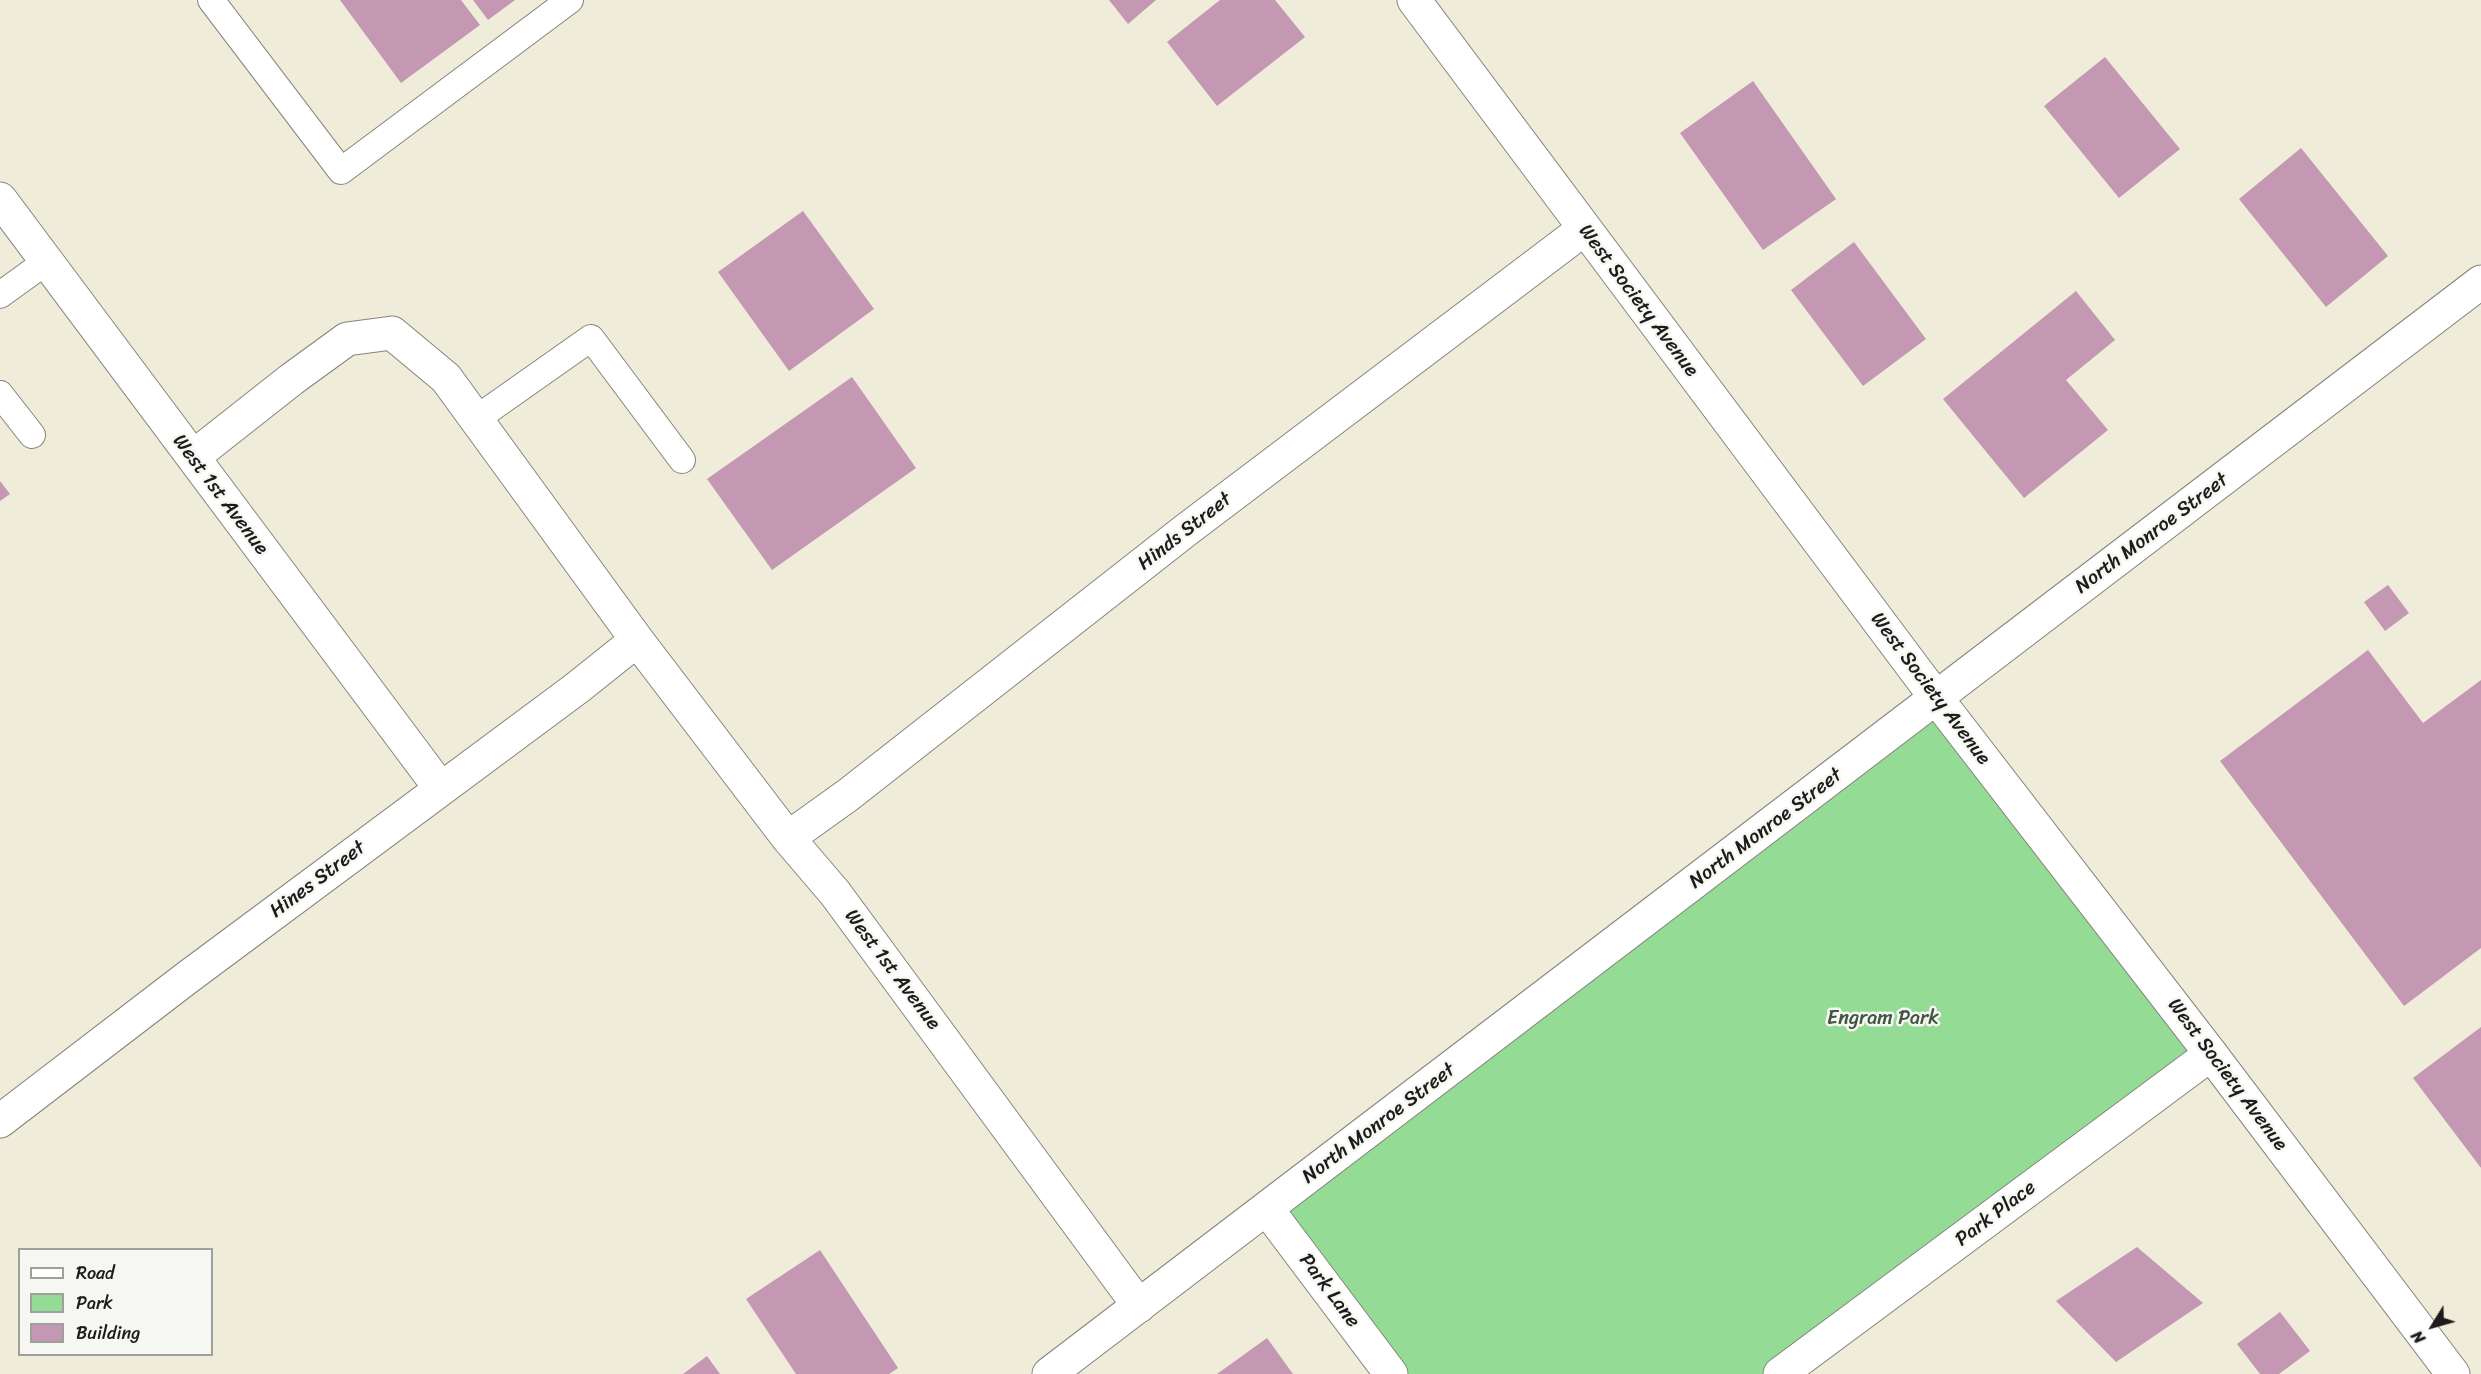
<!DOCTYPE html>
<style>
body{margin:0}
#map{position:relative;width:2481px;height:1374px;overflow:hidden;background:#f0ecda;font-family:Sriracha,sans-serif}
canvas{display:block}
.legend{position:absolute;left:18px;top:1248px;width:195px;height:108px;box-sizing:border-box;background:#f6f6f2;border:2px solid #9f9f9c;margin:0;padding:8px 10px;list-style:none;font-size:18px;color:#1c1c1c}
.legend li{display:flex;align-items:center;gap:12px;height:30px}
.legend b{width:30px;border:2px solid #9f9f9c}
.north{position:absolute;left:2403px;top:1296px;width:60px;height:60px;-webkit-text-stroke:4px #f6f6f2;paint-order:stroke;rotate:233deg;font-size:16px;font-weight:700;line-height:24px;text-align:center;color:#1c1c1c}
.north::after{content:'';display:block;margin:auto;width:21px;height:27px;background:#1c1c1c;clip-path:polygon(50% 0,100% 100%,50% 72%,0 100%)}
</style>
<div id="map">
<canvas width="2481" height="1374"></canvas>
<ul class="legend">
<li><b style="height:8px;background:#fff"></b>Road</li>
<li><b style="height:16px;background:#94dc96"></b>Park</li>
<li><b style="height:16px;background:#c497b3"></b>Building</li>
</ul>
<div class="north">N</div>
</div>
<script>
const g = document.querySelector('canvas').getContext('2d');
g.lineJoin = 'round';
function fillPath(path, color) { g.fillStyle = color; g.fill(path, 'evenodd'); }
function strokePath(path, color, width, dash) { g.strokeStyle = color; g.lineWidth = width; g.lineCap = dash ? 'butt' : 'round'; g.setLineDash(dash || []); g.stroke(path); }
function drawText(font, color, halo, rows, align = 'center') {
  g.font = font + ' Sriracha,sans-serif'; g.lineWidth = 5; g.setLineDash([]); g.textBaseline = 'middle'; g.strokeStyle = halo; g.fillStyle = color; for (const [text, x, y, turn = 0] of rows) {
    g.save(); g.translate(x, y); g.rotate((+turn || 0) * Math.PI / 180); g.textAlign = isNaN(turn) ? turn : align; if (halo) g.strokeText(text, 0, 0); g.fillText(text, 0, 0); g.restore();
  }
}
const green = new Path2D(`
 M1936,703L2207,1053L1773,1374H1398L1273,1207Z`);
const building = new Path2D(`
 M340,0H461L480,25L401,83Z
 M473,0H515L488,20Z
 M1109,0H1156L1128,24Z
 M1220,0H1275L1305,37L1217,106L1167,42Z
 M2105,57L2180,149L2119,198L2044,106Z
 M1753,81L1836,199L1763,250L1680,133Z
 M2301,148L2388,256L2326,307L2239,199Z
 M803,211L874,309L789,371L718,272Z
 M1854,242L1926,339L1863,386L1791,290Z
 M2076,291L2115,340L2066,380L2108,430L2024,498L1943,399Z
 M852,377L916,468L772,570L707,479Z
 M0,481L10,494L0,501Z
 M2388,585L2409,613L2385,631L2364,602Z
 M2368,650L2423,723L2481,680V948L2404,1006L2220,761Z
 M2481,1027V1168L2413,1078Z
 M2137,1247L2203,1303L2116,1362L2056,1301Z
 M820,1250L898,1368L889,1374H796L746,1299Z
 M2280,1312L2310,1351L2279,1374H2260L2237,1344Z
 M1267,1338L1293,1374H1217Z
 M707,1356L720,1374H683Z`);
const lane = new Path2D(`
 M211,0L341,171L570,0
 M0,295L47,261
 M0,394L32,435
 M476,419L591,338L682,460`);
const street = new Path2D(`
 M0,199L441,789
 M193,457L292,379L347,339L392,333L446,378L637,640L788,838L835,893L1139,1306
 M788,838L848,795L1186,530L1584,229
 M0,1121L188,977L577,688L637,640
 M1267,1209L1391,1374
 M1780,1374L2211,1054`);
const secondary = new Path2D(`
 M1414,0L1937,699L2211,1054L2453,1374
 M1049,1374L2481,282`);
const streetNames = [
 ["West Society Avenue",1638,301,53],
 ["West 1st Avenue",220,495,53],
 ["Hinds Street",1185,532,-38],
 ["North Monroe Street",2152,534,-37],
 ["West Society Avenue",1930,689,53],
 ["North Monroe Street",1766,829,-37],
 ["Hines Street",318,880,-37],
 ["West 1st Avenue",892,970,53],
 ["West Society Avenue",2227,1075,53],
 ["North Monroe Street",1379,1124,-37],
 ["Park Place",1996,1214,-37],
 ["Park Lane",1329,1291,53]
];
const parkNames = [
 ["Engram Park",1883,1019]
];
fillPath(green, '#94dc96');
fillPath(building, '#c497b3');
strokePath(lane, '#86847b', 28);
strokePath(street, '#86847b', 35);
strokePath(secondary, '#86847b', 35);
strokePath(lane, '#fff', 26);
strokePath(street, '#fff', 33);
strokePath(secondary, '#fff', 33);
drawText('20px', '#1c1c1c', '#f6f6f2', streetNames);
drawText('20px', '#405641', '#f6f6f2', parkNames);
</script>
